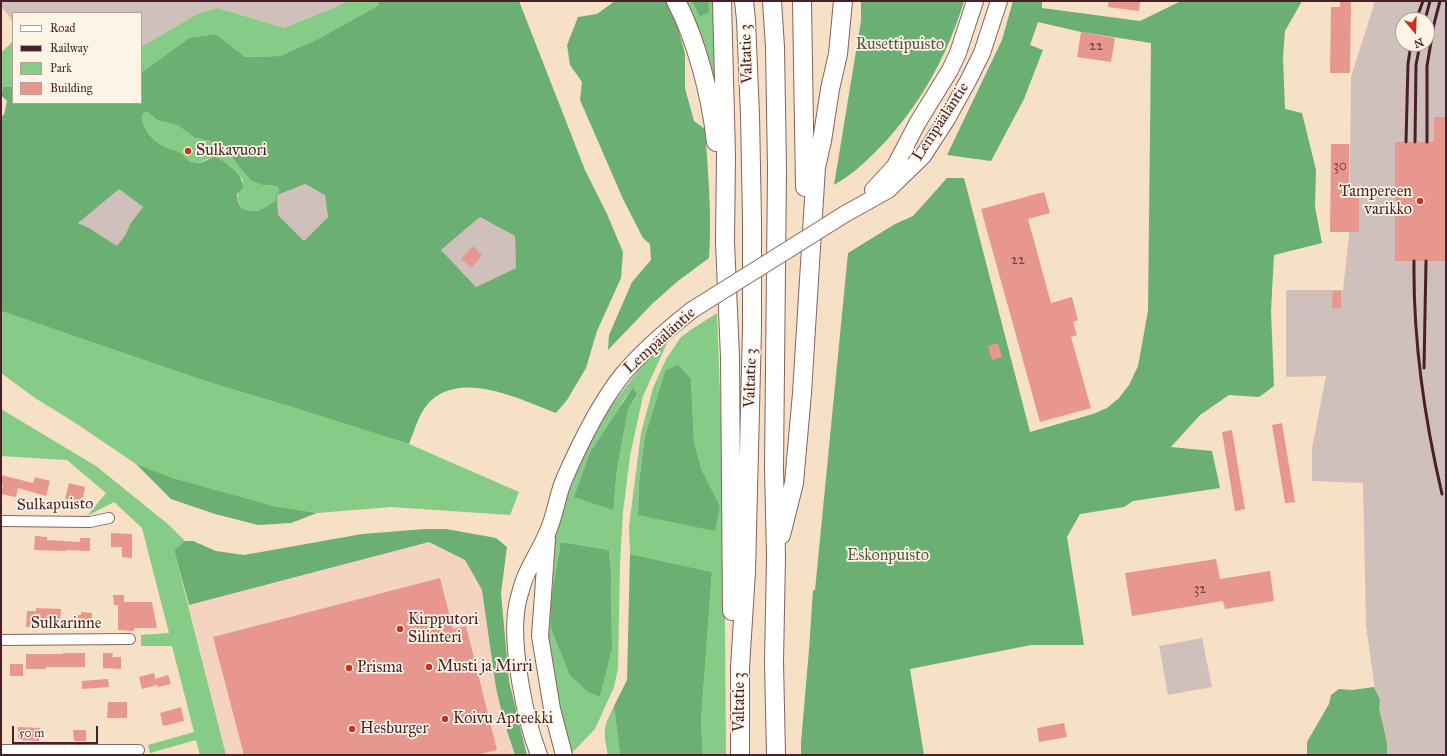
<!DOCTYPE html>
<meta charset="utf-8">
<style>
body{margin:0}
#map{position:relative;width:1447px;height:756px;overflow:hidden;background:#f6e0c6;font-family:"IM FELL Great Primer",serif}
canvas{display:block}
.frame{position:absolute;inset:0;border:2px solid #4a1f2b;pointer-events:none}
.legend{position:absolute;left:12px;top:12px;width:130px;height:92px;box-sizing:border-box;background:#fcf5e5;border:1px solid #b59f9b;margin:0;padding:5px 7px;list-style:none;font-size:12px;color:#4a1f2b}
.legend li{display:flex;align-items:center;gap:8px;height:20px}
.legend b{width:20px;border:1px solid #b59f9b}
.north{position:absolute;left:1395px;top:12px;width:40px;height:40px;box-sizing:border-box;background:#fcf5e5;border:1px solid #b59f9b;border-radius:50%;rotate:161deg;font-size:11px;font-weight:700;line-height:16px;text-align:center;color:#4a1f2b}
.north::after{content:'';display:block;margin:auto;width:14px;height:18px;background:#c8321e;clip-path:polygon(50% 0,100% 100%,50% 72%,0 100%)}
.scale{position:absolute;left:12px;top:726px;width:86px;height:18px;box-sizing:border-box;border:2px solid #4a1f2b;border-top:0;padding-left:5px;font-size:12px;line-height:14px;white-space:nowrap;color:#4a1f2b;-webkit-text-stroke:3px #fcf5e5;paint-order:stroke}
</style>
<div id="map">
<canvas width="1447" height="756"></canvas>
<div class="frame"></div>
<ul class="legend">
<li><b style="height:5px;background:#fff"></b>Road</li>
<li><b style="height:5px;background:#4a1f2b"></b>Railway</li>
<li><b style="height:11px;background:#86cb86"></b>Park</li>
<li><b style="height:11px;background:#e8978e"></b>Building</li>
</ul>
<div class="north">N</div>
<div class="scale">50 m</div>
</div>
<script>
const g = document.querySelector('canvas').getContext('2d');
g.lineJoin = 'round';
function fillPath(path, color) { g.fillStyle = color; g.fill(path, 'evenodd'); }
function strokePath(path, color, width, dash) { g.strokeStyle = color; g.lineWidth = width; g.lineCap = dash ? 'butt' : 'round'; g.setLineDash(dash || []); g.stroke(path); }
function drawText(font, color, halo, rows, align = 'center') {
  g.font = font + ' "IM FELL Great Primer",serif'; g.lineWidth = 3.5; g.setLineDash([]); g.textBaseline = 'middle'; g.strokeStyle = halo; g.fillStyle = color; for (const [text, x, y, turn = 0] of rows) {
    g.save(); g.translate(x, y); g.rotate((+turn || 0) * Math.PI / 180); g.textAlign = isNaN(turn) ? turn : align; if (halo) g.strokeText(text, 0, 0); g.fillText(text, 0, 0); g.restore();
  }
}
const built = new Path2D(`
 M429,542L465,560L482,590L496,688L504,722L515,755H226L189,605Z`);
const industrial = new Path2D(`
 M1,1H347L338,6L284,28L218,8L197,14L141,47V13H13V23L7,13L1,7Z
 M1375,1H1446V755H1384L1366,625L1363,483L1312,481V448L1326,376L1286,377V290H1343L1349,236L1351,77ZM1403,20H1427V44H1403Z
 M305,184L325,195L328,217L304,241L278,215L277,194Z
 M119,188L143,207L130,224L126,234L117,246L89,228L77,223Z
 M480,217L515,236L516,268L476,287L441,250Z
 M1202,638L1212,687L1168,695L1159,646Z`);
const green = new Path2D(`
 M347,1H379V5L320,38L280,56L245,57L216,34L189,38L141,73V47L197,14L218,8L284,28L338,6Z
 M682,1H715L718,100Z
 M13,41V87H3L1,91V53Z
 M147,112L157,120L177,125L195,138L220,143L227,149L236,163L263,185H272L278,187L279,192L276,194V200C262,209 258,215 241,208C236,197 238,191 243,181C231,162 228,163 207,159C201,163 193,165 187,161C184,158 182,153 178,151C175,149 170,150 166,148C154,141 141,129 142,114Z
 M1,311L205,381L298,409L409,444L519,492L510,515L391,507L317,513L274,506L173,478L136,464L77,424L35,398L1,373Z
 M717,313L724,500L726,755H703L701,721L712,572L630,554L629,526L641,433L653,388L666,359L681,337L692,329ZM665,371L691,379L694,442L702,471L720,506L638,515L639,482L645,436Z
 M666,340L668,341L643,396L630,456L623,512L620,563L618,668L614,687L595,729L571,754L548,660L547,585L556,530L579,463L608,410L638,371ZM633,387L637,396L628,410L617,470L613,510L621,404ZM561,542L609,550L611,571L612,649L600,697Z
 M1,409L96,466L169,525L185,541L174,550L226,755H200L196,740L150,753L148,745L194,732L172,646H141V635L169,633L142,528L114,502L87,516L106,493L67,460L1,456Z
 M614,706L620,755H608C603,731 603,728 614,706Z`);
const forest = new Path2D(`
 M379,1H519L585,170L607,214L623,252L621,278L597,331L586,368L567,400L556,413C519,399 458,368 427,405C418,416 414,432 409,444L298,409L205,381L1,311V116L4,115L7,101L1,95L3,87H13V103H141V73L189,38L216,34L245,57L280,56L320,38L379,5ZM147,112L157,120L177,125L195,138L220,143L227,149L236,163L252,181L263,185H272L278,187L279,192L276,194V200C262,209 258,215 241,208L238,202L237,194L243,188C242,172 229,164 215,157C208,159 201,164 194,163C186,162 185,155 179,152C176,149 170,150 167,148C154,142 141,129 142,114ZM305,184L325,195L328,217L304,241L278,215L277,195ZM119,189L143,207L130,224L126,234L117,246L89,228L78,223ZM480,217L515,236L516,268L476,287L441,250Z
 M615,1H666L677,24L685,54V88L694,121L705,129C708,172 712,215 709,258L678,281L652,304L608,350L609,335L632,282L651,260L650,244L643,238L623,199L580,100L582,82L570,65L567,45L578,17L597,14Z
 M692,1H708L709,12L700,16Z
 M861,1H964C945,65 908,126 857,169C850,175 842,180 834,185L861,21Z
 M1013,1H1042V8L1140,21L1181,1H1302L1285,31L1283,58L1285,109L1302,113L1316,170L1315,207L1322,243L1274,255L1271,311L1274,386L1259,397L1229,395L1200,415L1171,447L1212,451L1220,488L1133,501L1124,507L1080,514L1067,537L1084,645H1031L910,669L924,755H801V742L809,650L813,590H815L848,253L895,224L913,216L947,178H964L1030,432L1093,414L1107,408L1119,398L1129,385L1138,366L1148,311L1151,43L1081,32L1038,22L1030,45L1043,50L1024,99L991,161L947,155L1002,40Z
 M678,365L691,379L694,442L702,471L720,506L715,531L638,515L639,482L645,436L665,371Z
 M633,387L637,395L628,410L617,470L613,510L574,497L590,453Z
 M136,464L173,478L274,506L317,513L291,523L258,525L215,514L171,499Z
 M425,529H446L496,538L507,547L501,593L509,681L527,755H515L504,722L496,688L482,590L465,560L429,542L189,605L174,550L185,541H193L216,551L244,555L362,534Z
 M561,542L609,550L611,571L612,649L600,697L587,691L570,675L551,628V602Z
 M630,554L712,572L701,721L703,755H620L614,706L627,680Z
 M1374,687L1380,700L1379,708L1387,743V755H1307V742L1329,704L1331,695L1339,689L1352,690Z`);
const building = new Path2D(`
 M1109,1H1140L1139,11L1108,7Z
 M1340,1H1351L1350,73H1330L1331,7H1340Z
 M1081,32L1115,38L1111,62L1077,57Z
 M1434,117H1446V261H1395V142H1434Z
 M1331,144H1349V189H1359V232H1330Z
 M1044,192L1050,213L1028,219L1051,303L1072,297L1078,320L1073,322L1077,335L1071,337L1091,408L1040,422L981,209Z
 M473,246L482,255L471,268L461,259Z
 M1333,291H1341V308H1332Z
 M998,343L1002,357L992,360L988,346Z
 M1282,423L1295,502L1285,503L1272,425Z
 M1232,430L1245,509L1235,511L1222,432Z
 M1,475L33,483L35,477L50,481L46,496L18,488L16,497L1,494L3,484H1Z
 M69,483L85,487L82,503L65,499Z
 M111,533L132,534V558L122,557V547H111Z
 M35,536L47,537V540L80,542V538H90V551L66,550V551L34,550Z
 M1216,559L1220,579L1270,571L1274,601L1225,609L1223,601L1132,616L1125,573Z
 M440,578L453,629L466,626L497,750L476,755H244L213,637Z
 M113,595H124V602H152L157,628H134V631L118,630V605H114Z
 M36,608L61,609L60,622L43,620V627H26L27,611H36Z
 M81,612L92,613L91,628L78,627V615H81Z
 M63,653H85V667H46V669H26V654H63Z
 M103,653H113L112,657H121V669L103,668Z
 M10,664H23V676H10Z
 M154,673L157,685L142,689L139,677Z
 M168,675L171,684L158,687L155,679Z
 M108,679L109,687L82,689V681Z
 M108,702H127V718H107Z
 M181,707L184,721L163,726L160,713Z
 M1064,723L1067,737L1039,742L1037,728Z
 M18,727L40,728L39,741L18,740Z
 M73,730H86V741H74Z`);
const minor = new Path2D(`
 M1,521L90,522L109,518
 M1,640L130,639
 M1,750H139`);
const primary = new Path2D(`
 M873,190L895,166L918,122L950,70L958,53L975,1
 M845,214L888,190L923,156L947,119L968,81L982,53L999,1
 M547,539L540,636L552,709L564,755
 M539,755C525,719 510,645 517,606C518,599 521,590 523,583C529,565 541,549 548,531C555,515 557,498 563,482C579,445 598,405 623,374C643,350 668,329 692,310`);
const motorway = new Path2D(`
 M676,1C697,41 711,97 716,142
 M722,1L726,155L725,242L730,357L732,611
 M772,1L775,47L777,169L774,468L776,557L774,662L776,755
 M802,1L805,187
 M781,535L794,483L802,393L816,167L822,141L830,89L838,54L843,1
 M740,755V667L746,572L752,328V220L750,115L746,20L744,1`);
const rail = new Path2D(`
 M1416,20L1423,1
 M1425,20L1430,1
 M1406,142L1408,64L1411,44
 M1415,142L1416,65L1420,44
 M1427,142V66L1434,24L1440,1
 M1414,261C1413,340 1424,417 1442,494
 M1424,368L1426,261`);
const primaryBridge = new Path2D(`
 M692,310L845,214`);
const markers = [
 [188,151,4,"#c8321e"],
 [1420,201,4,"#c8321e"],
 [400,629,4,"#c8321e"],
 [429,667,4,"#c8321e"],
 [349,668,4,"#c8321e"],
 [445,719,4,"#c8321e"],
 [352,729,4,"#c8321e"]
];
const numberNames = [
 ["22",1096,47],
 ["30",1340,167],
 ["22",1018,261],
 ["32",1200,590]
];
const parkNames = [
 ["Rusettipuisto",900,45],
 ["Eskonpuisto",888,556]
];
const streetNames = [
 ["Valtatie 3",747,54,-92],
 ["Lempääläntie",941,122,-57],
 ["Lempääläntie",660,341,-42],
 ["Valtatie 3",751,378,-88],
 ["Sulkapuisto",55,505,-1],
 ["Sulkarinne",66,624],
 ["Valtatie 3",740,702,-90]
];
const poiNames = [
 ["Sulkavuori",196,151],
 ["Tampereen",1412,192,"right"],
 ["varikko",1412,210,"right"],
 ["Kirpputori",408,620],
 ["Silinteri",408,638],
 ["Musti ja Mirri",437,667],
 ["Prisma",357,668],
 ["Koivu Apteekki",453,719],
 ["Hesburger",360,729]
];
fillPath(built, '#f4d3c1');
fillPath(industrial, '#d0c0bc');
fillPath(green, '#86cb86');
fillPath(forest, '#6caf73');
fillPath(building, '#e8978e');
strokePath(minor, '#866361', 12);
strokePath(primary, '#866361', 18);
strokePath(motorway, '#866361', 20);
strokePath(minor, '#fff', 10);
strokePath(primary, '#fff', 16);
strokePath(motorway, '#fff', 18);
strokePath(rail, '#4a1f2b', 3);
strokePath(primaryBridge, '#866361', 18, []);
strokePath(primaryBridge, '#fff', 16);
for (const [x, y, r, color] of markers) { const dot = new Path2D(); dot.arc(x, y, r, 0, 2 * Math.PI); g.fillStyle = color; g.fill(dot); strokePath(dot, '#fcf5e5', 1.5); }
drawText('14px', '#723d44', null, numberNames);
drawText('16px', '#5c5346', '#fcf5e5', parkNames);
drawText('16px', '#4a1f2b', '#fcf5e5', streetNames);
drawText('16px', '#4a1f2b', '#fcf5e5', poiNames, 'left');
</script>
